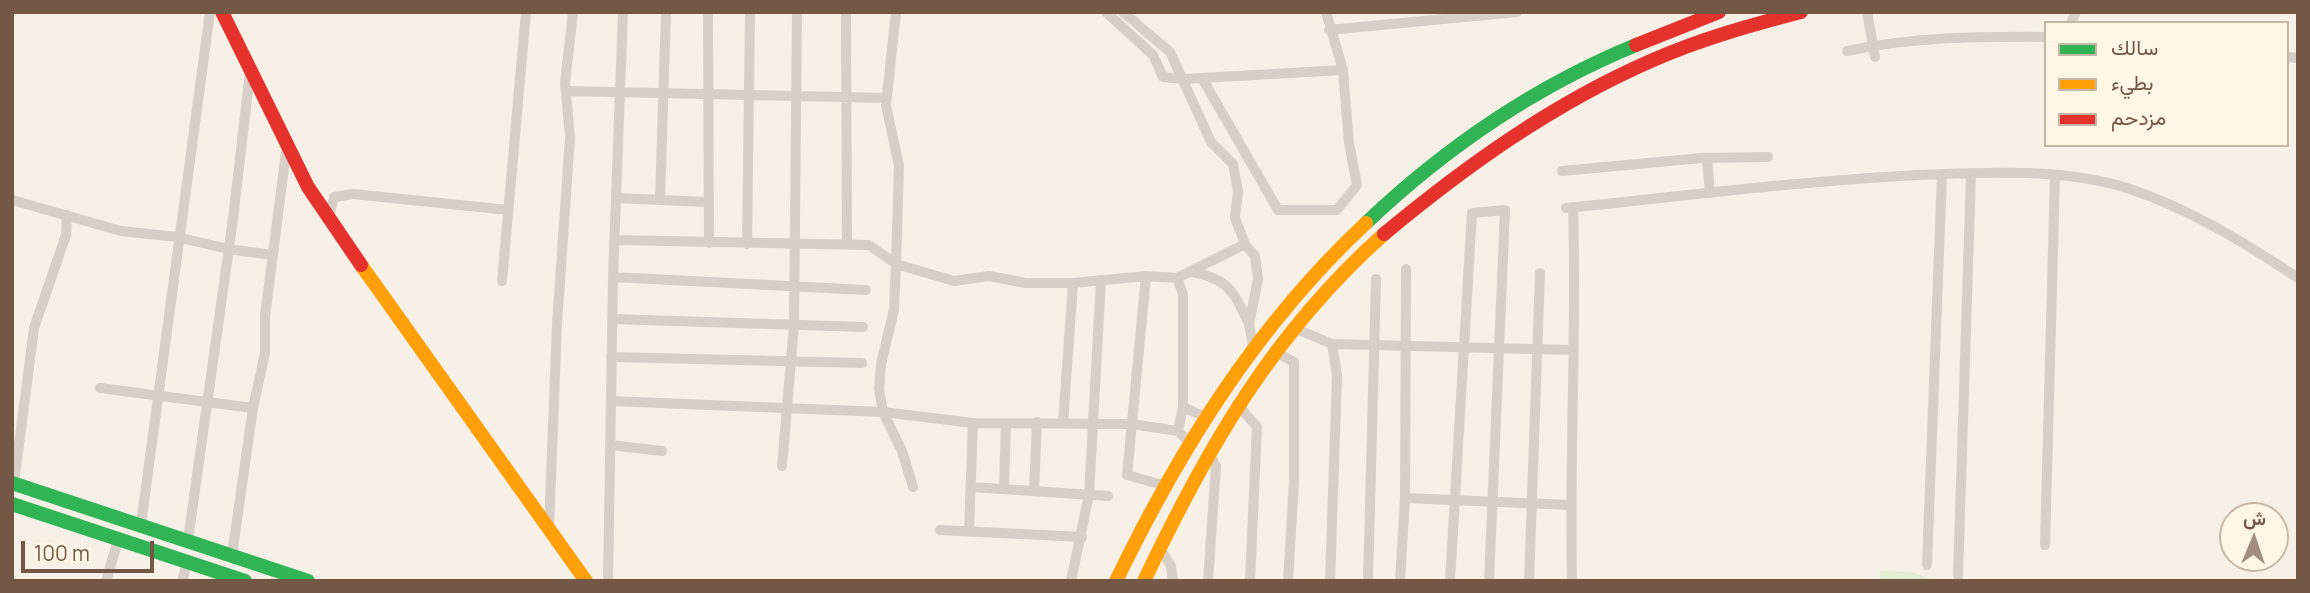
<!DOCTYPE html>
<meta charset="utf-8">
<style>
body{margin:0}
#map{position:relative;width:2310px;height:593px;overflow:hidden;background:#f6f0e6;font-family:Manrope,Vazirmatn,sans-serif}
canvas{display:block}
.frame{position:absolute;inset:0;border:14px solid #745846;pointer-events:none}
.legend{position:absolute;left:2044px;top:21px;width:245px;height:126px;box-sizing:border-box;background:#fff6e6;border:2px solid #c7b7a6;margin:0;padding:9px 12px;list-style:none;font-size:21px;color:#745846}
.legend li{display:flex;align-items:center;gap:14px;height:35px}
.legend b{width:35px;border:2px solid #c7b7a6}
.north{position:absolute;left:2219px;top:502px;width:70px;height:70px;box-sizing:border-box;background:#fff6e6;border:2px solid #c7b7a6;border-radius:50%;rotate:2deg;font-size:19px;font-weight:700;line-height:28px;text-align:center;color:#745846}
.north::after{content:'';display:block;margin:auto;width:24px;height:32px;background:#a28d7e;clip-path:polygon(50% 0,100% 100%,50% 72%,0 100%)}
.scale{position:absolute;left:21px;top:541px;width:133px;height:32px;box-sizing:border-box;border:4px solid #745846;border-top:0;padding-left:9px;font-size:21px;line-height:24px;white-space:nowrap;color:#745846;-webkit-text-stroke:5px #fff6e6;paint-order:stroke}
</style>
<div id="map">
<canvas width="2310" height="593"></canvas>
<div class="frame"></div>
<ul class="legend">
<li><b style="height:9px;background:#30b455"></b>سالك</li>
<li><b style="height:9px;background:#ff9f0a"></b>بطيء</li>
<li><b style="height:9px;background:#e5322d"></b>مزدحم</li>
</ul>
<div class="north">ش</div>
<div class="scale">100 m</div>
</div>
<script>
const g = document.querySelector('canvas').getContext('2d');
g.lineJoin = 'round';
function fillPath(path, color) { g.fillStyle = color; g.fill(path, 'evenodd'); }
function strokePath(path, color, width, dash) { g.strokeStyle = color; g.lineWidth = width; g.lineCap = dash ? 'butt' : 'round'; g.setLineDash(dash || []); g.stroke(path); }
const green = new Path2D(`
 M1880,571L1911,572L1937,581H1880Z`);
const street = new Path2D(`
 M708,12L709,243
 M846,12L847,244
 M896,12L886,105L899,166L896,264L894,310L881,364L879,389L883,412L902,451L913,487
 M1106,12L1153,55L1163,77L1184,79L1343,70
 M1123,12L1170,52L1211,142L1233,164L1238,191L1235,218L1245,244L1255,256L1258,279L1249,324L1253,346
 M1867,12L1875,57
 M2071,23L2076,12
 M1329,30L1517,12
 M1847,51C1911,37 1980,36 2046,37
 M2287,57L2298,58
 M1202,78L1278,210H1337L1357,185L1349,143L1343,70L1326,12
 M568,91L887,98
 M1707,158L1710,193
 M1562,171L1702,158L1768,157
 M616,198L707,202
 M12,200L121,231L177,237L228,249L273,255
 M660,200L666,12
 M1566,208C1684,196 1801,181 1919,175C1986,172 2066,168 2130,189C2190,209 2245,243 2298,278
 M328,220L334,197L353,194L508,210
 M615,240L869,245L896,264L954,281L989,276L1026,283H1073L1146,276L1177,278L1245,244
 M747,244L750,12
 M1192,272C1229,279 1234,292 1249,324
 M1146,276L1127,475L1163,485
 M613,277L866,290
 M1177,278L1183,294V407L1205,417
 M502,281L526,12
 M612,319L863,327
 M1294,328L1332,344L1573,350
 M1274,351L1294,362V481L1288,581
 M611,357L862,363
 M100,388L253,408
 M611,401L883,412L973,423L1131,424L1178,431L1189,442
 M1237,404L1257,427L1250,581
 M1063,423L1073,283
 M1178,431L1183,407
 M610,445L662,451
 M782,466L794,325L797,12
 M14,483L34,328L66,235L67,215
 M971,487L1108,496
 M1004,488L1006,423
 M1034,491L1037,422
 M1405,498L1570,505
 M141,524L210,12
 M549,528L557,324L570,137L565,83L573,12
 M940,530L1082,537
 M969,530L973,423
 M188,540L233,219L250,72
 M2045,545L2055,176
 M1160,548L1171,566L1173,581
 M232,555L253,408L265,353V316L287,144
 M1927,565L1942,174
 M1958,576L1971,174
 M106,581L119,537
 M182,581L188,560
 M608,581L613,277L623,12
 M1071,581L1089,495L1101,280
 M1208,581L1216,466L1209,454
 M1330,581L1337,376L1332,344
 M1368,581L1376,279
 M1400,581L1405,498L1406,269
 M1450,581L1472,213L1505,210L1489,581
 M1529,581L1540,273
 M1572,581C1569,456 1577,332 1573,207`);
const fast = new Path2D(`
 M1366,223C1445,148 1536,86 1636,45
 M12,483L308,581
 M12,504L245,581`);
const slow = new Path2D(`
 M361,265L586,581
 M1116,581C1181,447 1257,325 1366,223
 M1144,581C1207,448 1273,333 1384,234`);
const jam = new Path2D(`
 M222,12L308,187L361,265
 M1636,45L1719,12
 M1384,234C1467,165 1554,103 1653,60C1701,39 1751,25 1801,12`);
fillPath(green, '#e1edcf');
strokePath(street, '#d7cfc8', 10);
strokePath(fast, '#30b455', 14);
strokePath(slow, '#ff9f0a', 14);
strokePath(jam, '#e5322d', 14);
</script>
